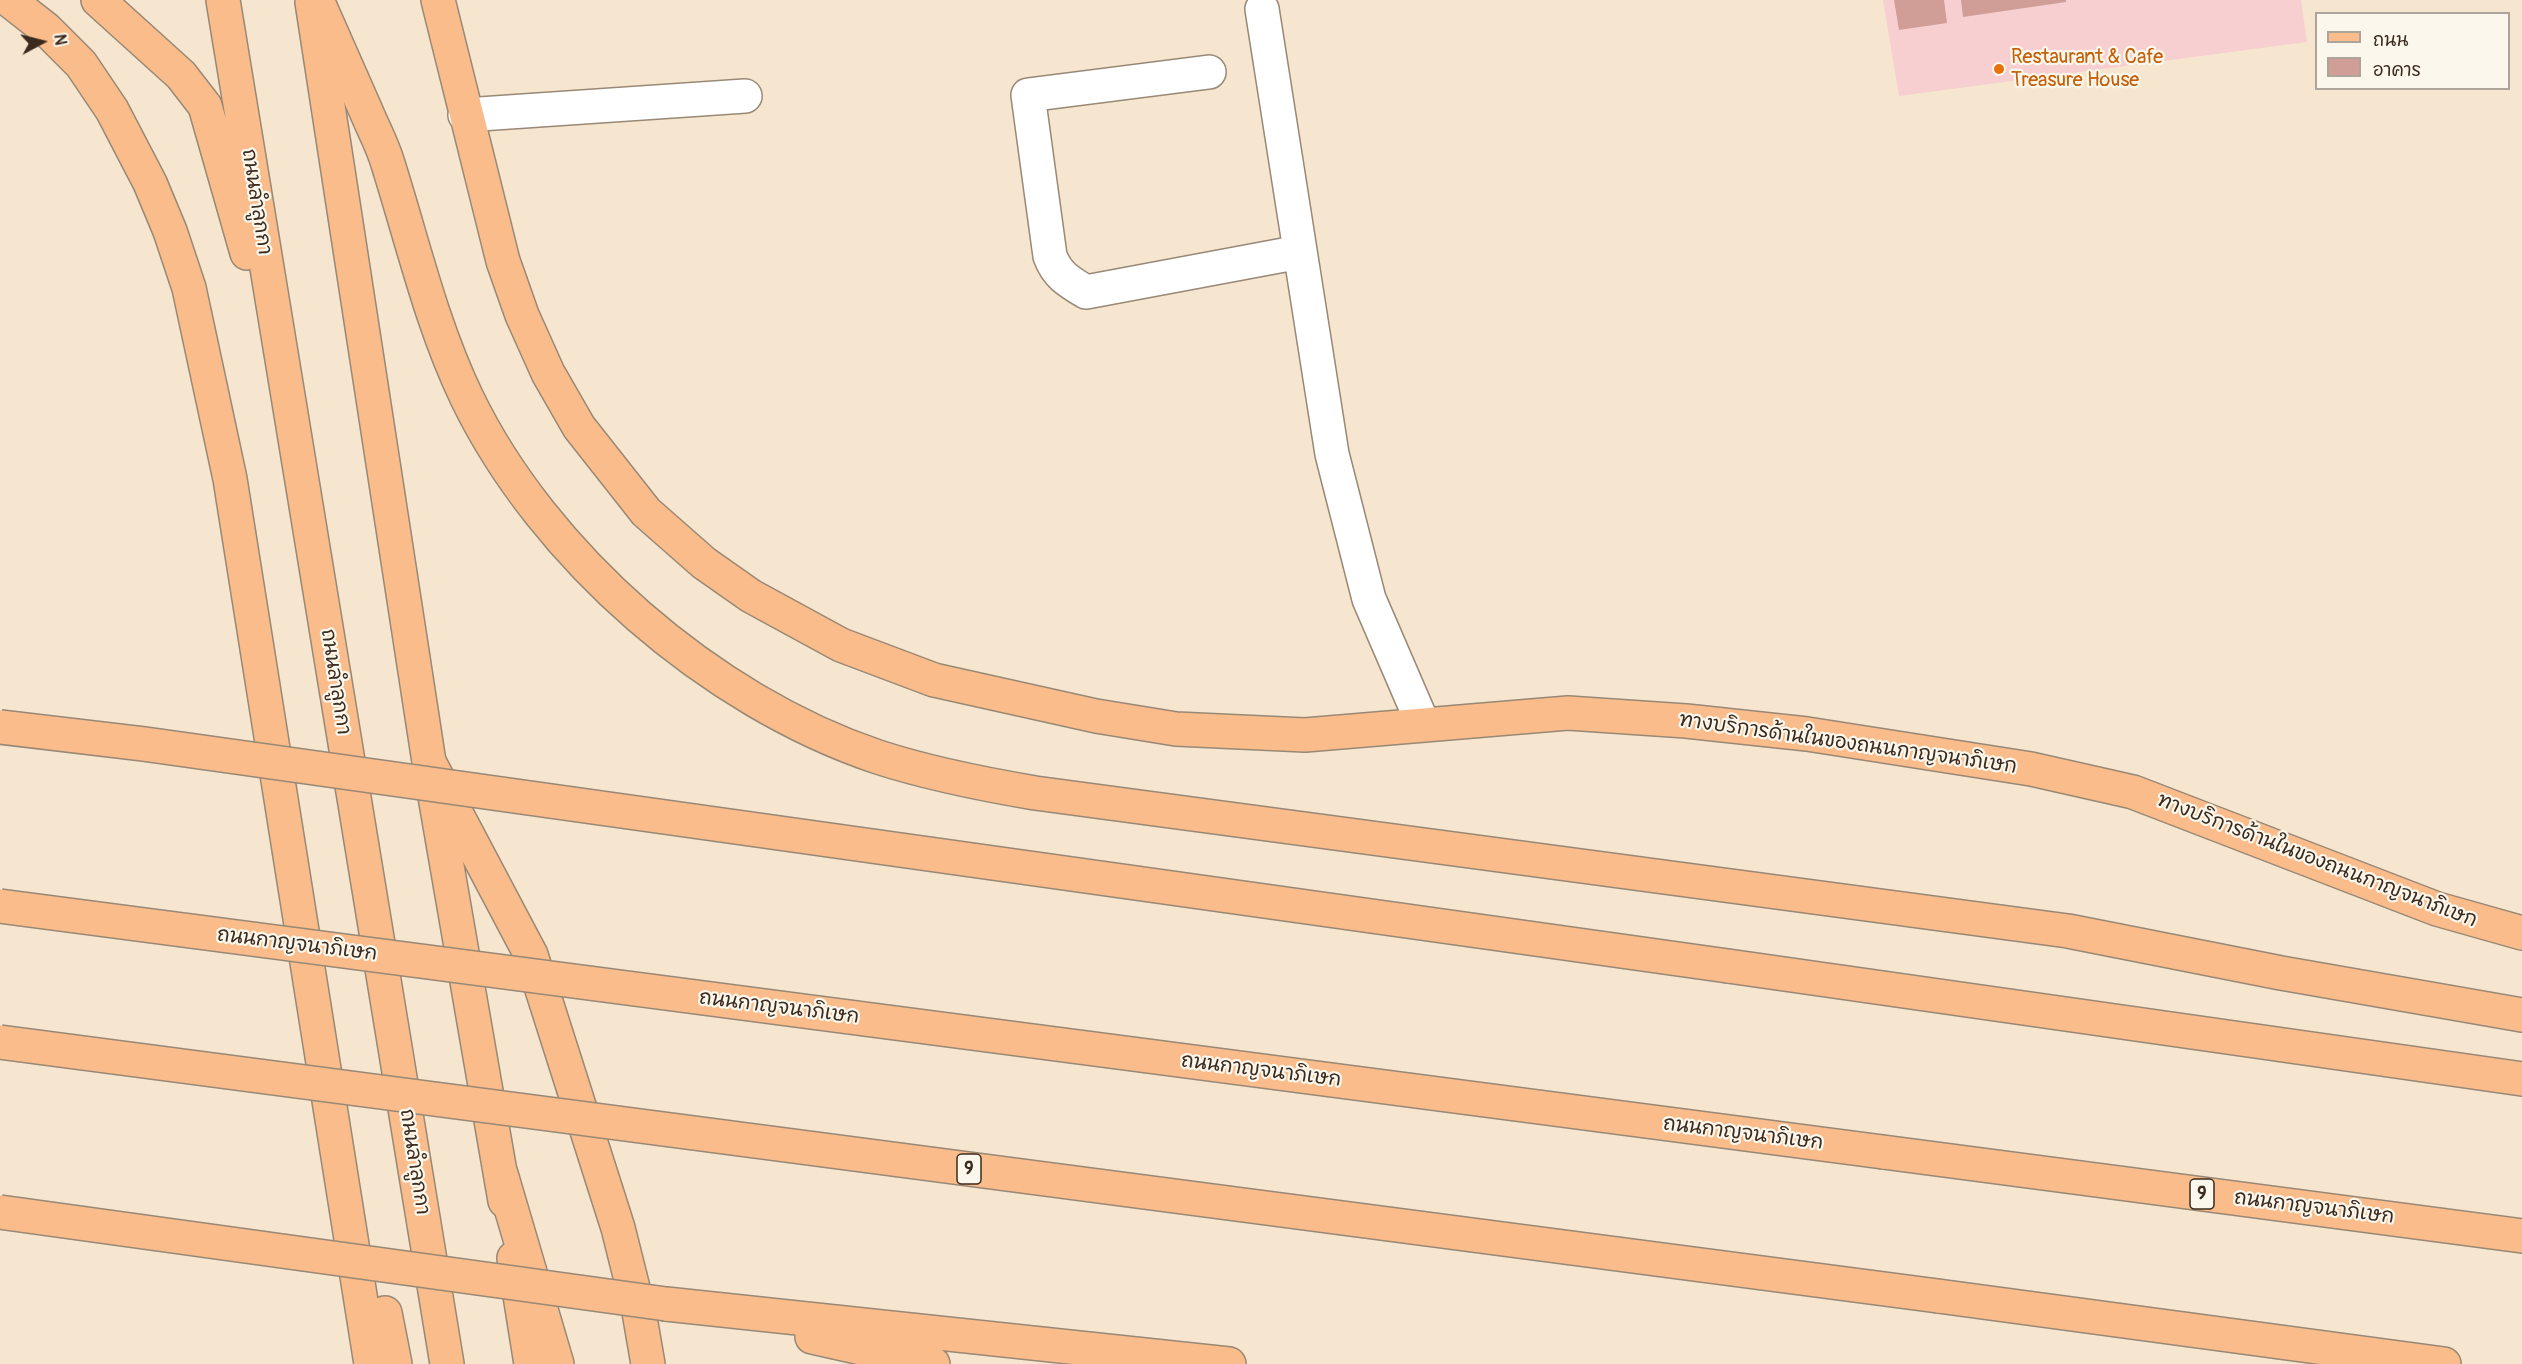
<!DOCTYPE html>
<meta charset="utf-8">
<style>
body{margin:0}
#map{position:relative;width:2522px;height:1364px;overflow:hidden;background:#f6e6cf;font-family:Pangolin,"Playpen Sans Thai",sans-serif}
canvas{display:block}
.legend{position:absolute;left:2315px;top:12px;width:195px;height:78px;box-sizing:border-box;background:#fbf7ec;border:2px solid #aea59a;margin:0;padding:8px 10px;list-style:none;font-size:18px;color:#3b2a1e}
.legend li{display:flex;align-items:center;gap:12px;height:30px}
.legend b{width:30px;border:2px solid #aea59a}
.north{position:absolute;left:12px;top:12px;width:60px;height:60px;-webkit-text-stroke:4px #fbf7ec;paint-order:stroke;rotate:83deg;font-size:16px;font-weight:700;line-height:24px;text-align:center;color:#3b2a1e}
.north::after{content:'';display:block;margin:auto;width:21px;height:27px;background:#3b2a1e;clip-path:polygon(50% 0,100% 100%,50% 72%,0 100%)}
</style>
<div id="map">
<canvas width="2522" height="1364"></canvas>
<ul class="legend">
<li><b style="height:8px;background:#f9bc8a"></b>ถนน</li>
<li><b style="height:16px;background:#d09e96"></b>อาคาร</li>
</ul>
<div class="north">N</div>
</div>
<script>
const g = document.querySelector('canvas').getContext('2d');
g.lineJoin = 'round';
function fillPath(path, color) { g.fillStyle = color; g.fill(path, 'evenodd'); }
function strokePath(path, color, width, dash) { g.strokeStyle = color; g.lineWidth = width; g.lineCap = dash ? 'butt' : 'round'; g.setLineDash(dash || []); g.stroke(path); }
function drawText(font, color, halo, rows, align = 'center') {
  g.font = font + ' Pangolin,"Playpen Sans Thai",sans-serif'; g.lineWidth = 4.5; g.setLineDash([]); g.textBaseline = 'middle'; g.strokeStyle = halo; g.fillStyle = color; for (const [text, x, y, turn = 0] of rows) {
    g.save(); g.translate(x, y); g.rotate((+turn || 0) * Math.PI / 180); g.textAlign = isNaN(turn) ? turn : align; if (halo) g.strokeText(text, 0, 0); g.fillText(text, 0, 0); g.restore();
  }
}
const built = new Path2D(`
 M1883,0H2301L2307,42L1899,96Z`);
const building = new Path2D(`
 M1894,0H1944L1947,23L1899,30Z
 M1961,0H2066V2L1963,17Z`);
const minor = new Path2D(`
 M1262,9L1332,454L1369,599L1423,724
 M1209,72L1028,95L1050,256C1057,275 1069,282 1086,292L1300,252
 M465,115L745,96`);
const major = new Path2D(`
 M98,0L181,75L205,106L247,253
 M223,0L447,1364
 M438,0L503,261L522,315L548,373L579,427L646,512L704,563L751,596L841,645L934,680L1096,716L1176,729L1305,735L1568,713L1686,721L1807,734L2031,769L2133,792L2437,909L2522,933
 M312,2L429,762L505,1201
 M514,1258L531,1364`);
const highway = new Path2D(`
 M9,0L46,29L81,64L112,110L150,183L170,231L189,288L230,479L371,1364
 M317,0C333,37 350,74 366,111C373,128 383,146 388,164C413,243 431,323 467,398C544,557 711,701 878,757C930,774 982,784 1035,793L2068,931L2281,973L2522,1015
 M429,762L531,955L618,1228L639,1312L648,1364
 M1728,966L2522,1079
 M1883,1152L2522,1236
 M501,1174L557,1364
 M1938,1296L2444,1364
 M666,1304L1229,1364
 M385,1313L395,1364
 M812,1337L933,1364`);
const highwayBridge = new Path2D(`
 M0,727L144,744L1728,966
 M0,906L1883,1152
 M0,1042L1938,1296
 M0,1212L666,1304`);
const markers = [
 [1999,69,6,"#e8710a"]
];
const shields = [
 [969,1169,24],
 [2202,1194,24]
];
const shieldNames = [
 ["9",969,1169],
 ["9",2202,1194]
];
const foodNames = [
 ["Restaurant & Cafe",2011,58],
 ["Treasure House",2011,81]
];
const streetNames = [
 ["ถนนลำลูกกา",256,202,81],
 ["ถนนลำลูกกา",335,682,81],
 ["ทางบริการด้านในของถนนกาญจนาภิเษก",1848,744,8],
 ["ทางบริการด้านในของถนนกาญจนาภิเษก",2317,861,21],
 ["ถนนกาญจนาภิเษก",297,945,7],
 ["ถนนกาญจนาภิเษก",779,1008,7],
 ["ถนนกาญจนาภิเษก",1261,1071,7],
 ["ถนนกาญจนาภิเษก",1743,1134,7],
 ["ถนนลำลูกกา",414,1162,81],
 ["ถนนกาญจนาภิเษก",2314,1208,7]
];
fillPath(built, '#f7cfd1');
fillPath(building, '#d09e96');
strokePath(minor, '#988876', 36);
strokePath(major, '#988876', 36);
strokePath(highway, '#988876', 36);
strokePath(minor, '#fff', 33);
strokePath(major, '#f9bc8a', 33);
strokePath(highway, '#f9bc8a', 33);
strokePath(highwayBridge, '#988876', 36, []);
strokePath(highwayBridge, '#f9bc8a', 33);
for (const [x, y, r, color] of markers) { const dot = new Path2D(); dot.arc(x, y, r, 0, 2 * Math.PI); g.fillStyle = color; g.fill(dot); strokePath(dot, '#fbf7ec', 2); }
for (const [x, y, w] of shields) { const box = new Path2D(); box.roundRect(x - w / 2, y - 15, w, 30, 4.5); g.fillStyle = '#fbf7ec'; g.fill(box); strokePath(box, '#3b2a1e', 1.5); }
drawText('bold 18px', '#3b2a1e', null, shieldNames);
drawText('20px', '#c56008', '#fbf7ec', foodNames, 'left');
drawText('20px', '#3b2a1e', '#fbf7ec', streetNames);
</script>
